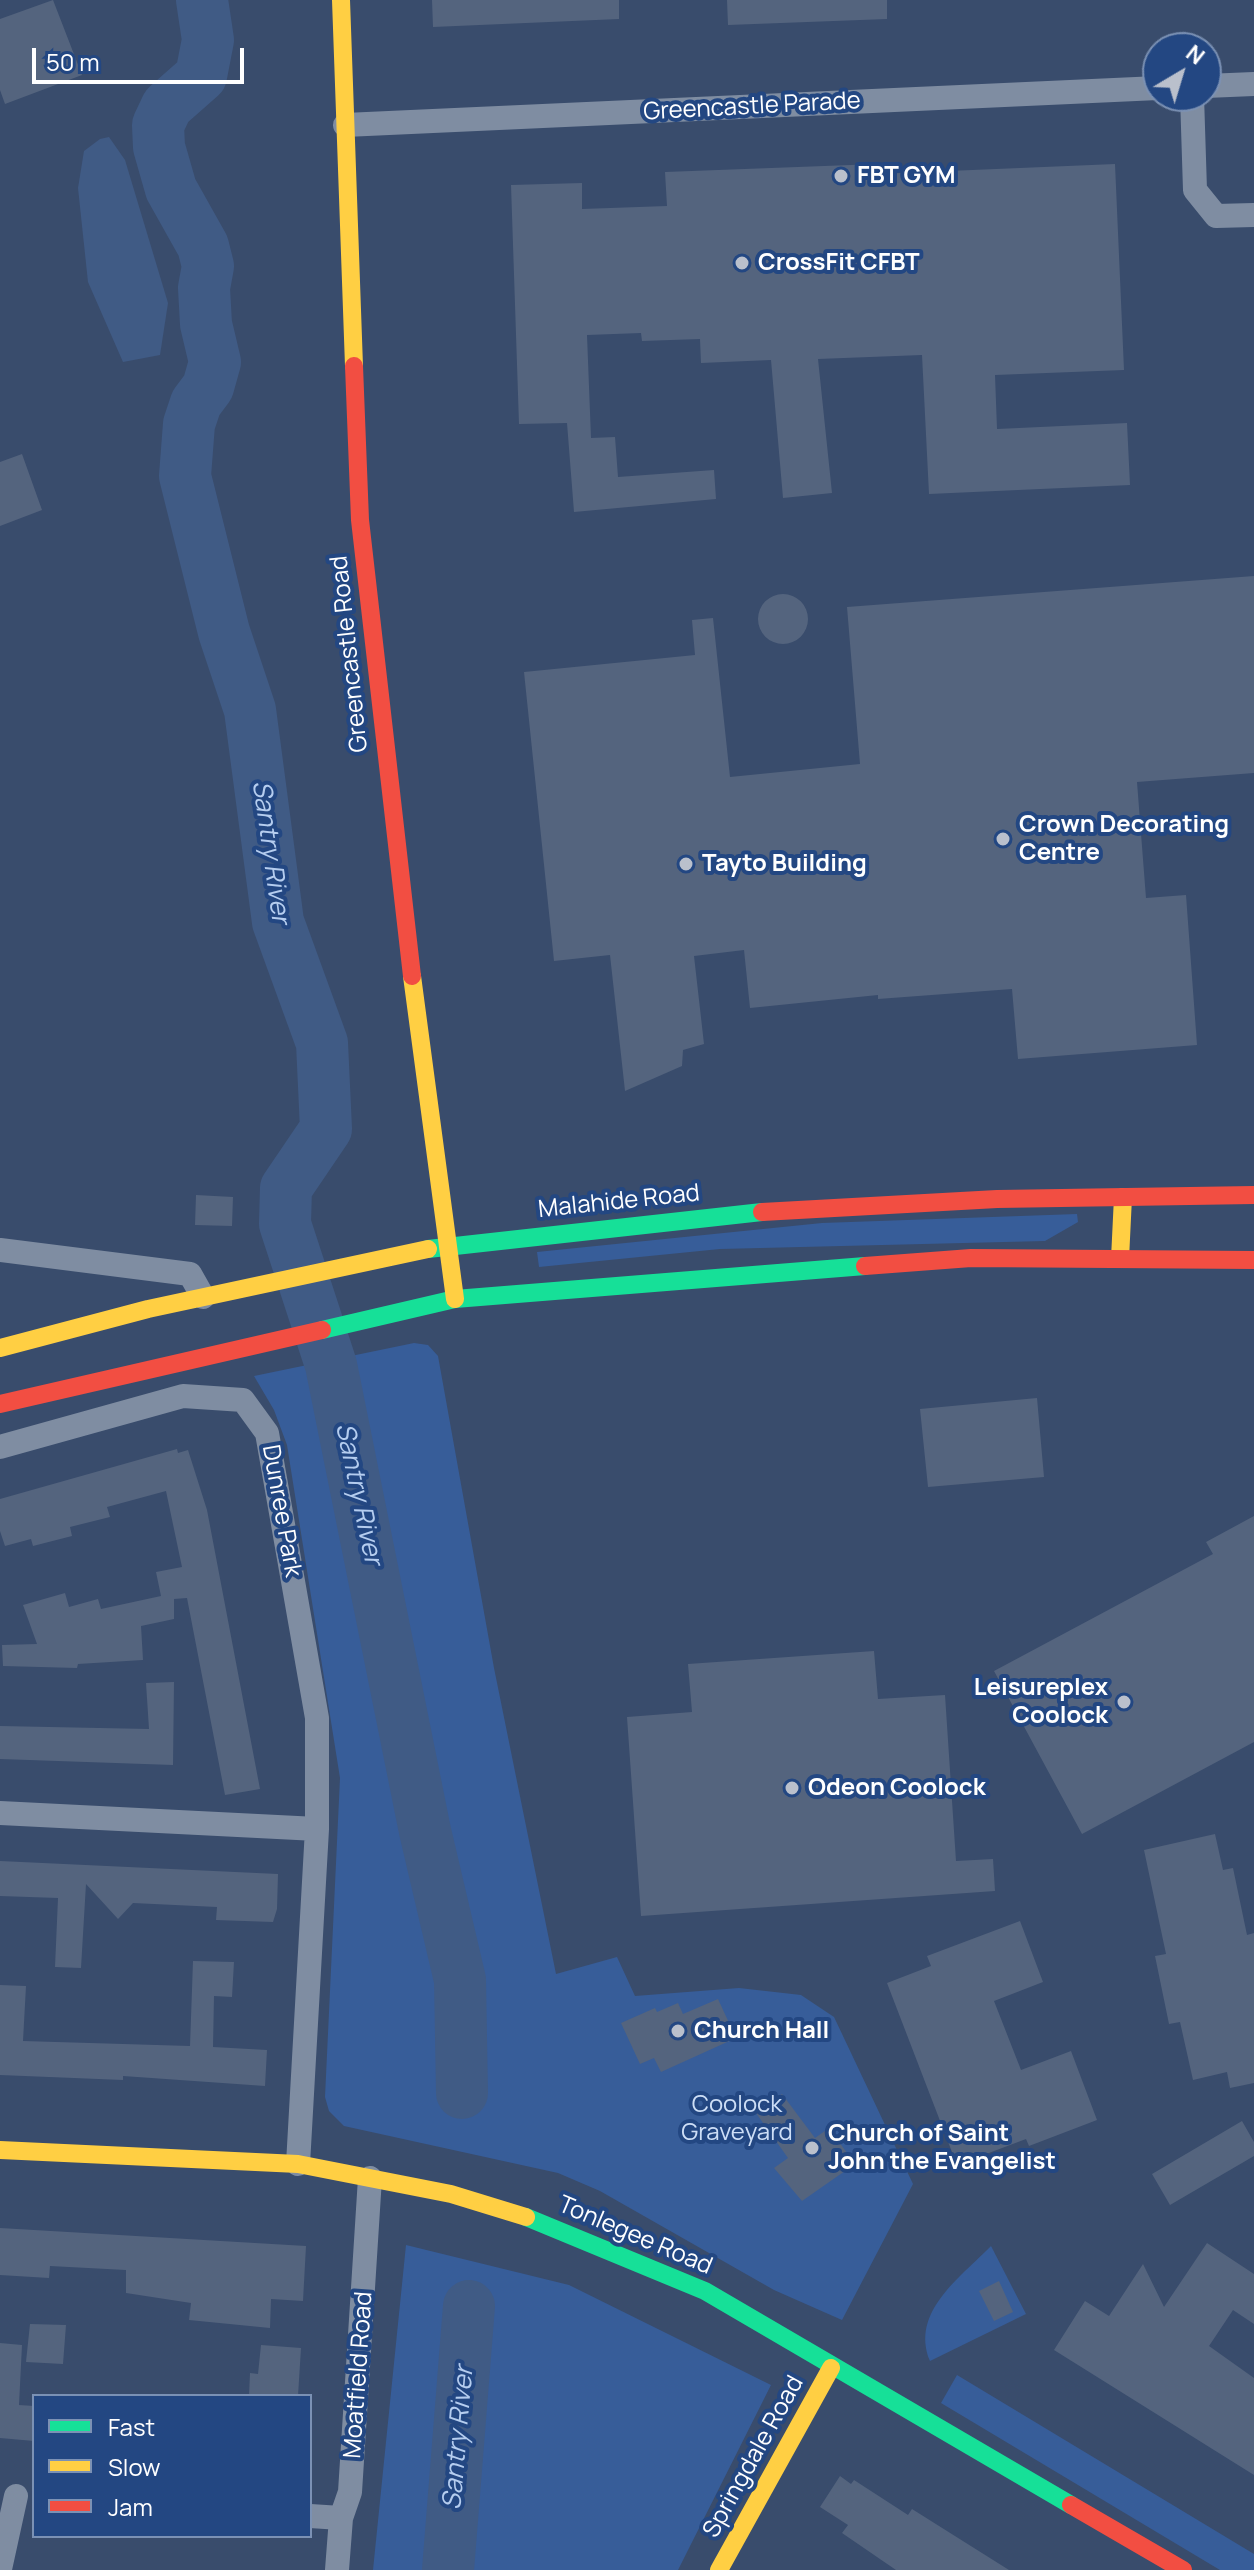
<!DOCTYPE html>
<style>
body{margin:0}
#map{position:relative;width:1254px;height:2570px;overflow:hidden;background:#394c6c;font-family:Manrope,sans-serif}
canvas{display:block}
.legend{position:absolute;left:32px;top:2394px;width:280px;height:144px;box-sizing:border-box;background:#234782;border:2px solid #7b91b4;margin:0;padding:10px 14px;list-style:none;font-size:24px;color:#fff}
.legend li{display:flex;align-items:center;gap:16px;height:40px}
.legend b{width:40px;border:2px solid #7b91b4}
.north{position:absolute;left:1142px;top:32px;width:80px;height:80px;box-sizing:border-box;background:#234782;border:2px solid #7b91b4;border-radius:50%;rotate:38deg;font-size:22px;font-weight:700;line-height:32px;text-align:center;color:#fff}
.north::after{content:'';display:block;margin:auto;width:28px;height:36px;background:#bac0cc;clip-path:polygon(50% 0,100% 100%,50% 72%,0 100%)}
.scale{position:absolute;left:32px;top:48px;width:212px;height:36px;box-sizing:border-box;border:4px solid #fff;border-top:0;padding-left:10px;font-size:24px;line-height:28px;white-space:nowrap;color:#fff;-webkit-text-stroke:6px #234782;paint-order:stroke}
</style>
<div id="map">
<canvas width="1254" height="2570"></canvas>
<ul class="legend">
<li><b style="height:10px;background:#16e098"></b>Fast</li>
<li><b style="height:10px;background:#ffcf43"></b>Slow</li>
<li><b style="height:10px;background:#f24e42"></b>Jam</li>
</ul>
<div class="north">N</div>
<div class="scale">50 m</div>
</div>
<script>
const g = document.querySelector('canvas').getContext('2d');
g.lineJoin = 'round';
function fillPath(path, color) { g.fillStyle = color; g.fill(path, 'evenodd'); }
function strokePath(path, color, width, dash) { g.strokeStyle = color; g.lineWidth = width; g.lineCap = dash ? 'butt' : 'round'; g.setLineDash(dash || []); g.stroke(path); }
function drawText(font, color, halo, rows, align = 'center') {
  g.font = font + ' Manrope,sans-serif'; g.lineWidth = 8; g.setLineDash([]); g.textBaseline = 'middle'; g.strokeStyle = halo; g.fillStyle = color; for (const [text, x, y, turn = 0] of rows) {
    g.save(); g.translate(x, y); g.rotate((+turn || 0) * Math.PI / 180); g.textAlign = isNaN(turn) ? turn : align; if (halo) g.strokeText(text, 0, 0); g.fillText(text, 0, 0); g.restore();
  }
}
const green = new Path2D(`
 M1077,1214L1078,1222L1045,1241L720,1249L539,1267L537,1252L822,1223Z
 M414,1343L428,1345L438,1356L494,1668L556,1974L617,1957L635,1996L739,1988L801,1995L834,2017L913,2184L842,2320L774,2290L600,2191L558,2173L344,2126L329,2111L325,2097L340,1778L287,1445L274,1410L254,1376Z
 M406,2245L569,2285L771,2385L678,2570H373Z
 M991,2246L1026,2314L930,2361C910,2312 960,2278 991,2246Z
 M957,2375L1254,2554V2570H1220L941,2403Z`);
const water = new Path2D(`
 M109,137L125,160L168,303L160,355L123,362L88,282L78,188L84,151L100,139Z`);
const river = new Path2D(`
 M202,0L208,40L201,76L167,106L158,125L159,147L171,189L203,246L208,266L204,288L206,324L215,362L208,387L196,403L189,424L185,476L224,632L250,710L278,922L322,1043L326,1129L286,1188L285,1224L331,1365L425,1831L460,1980L462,2093
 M448,2570L469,2306`);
const building = new Path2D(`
 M53,0L82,75L5,104L0,90V19Z
 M432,0H619V19L433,27Z
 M727,0H887V19L728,25Z
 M877,164V174L1115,164L1124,370L995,375L997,429L1127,423L1130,485L929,494L922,355L818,359L832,493L783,498L771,360L701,363L700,339L642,341L641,333L587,335L591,438L615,437L618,477L714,470L716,499L574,512L567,423L519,424L511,185L582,183V209L667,206L665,172Z
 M22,454L42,510L0,526V462Z
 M1254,576V773L1137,782L1146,898L1186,895L1197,1045L1018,1059L1012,989L878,999V995L750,1008L744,950L694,956L704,1044L683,1050L682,1066L625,1091L610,955L554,961L524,672L695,655L692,620L713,618L730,777L860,764L847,607Z
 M758 619a25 25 0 1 1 50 0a25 25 0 1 1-50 0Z
 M196,1195L233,1197L232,1226L195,1225Z
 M1037,1398L1044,1477L928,1487L920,1409Z
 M177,1449L178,1453L188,1450L207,1510L260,1789L225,1795L187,1598L174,1599V1619L141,1626L143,1660L78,1664L77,1668L3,1666L2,1645L37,1644L23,1605L65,1593L69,1607L98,1599L101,1609L161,1596L156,1572L182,1567L166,1491L107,1507L110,1517L70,1527L72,1536L33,1546L31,1539L5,1546L0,1531V1499Z
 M1254,1516V1742L1082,1834L994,1671L1213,1554L1206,1542Z
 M874,1651L878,1699L945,1695L956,1861L993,1859L995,1891L641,1916L627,1717L692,1712L688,1664Z
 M174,1682L173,1765L0,1759V1726L149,1729L146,1683Z
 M1215,1834L1223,1870L1233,1868L1247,1935L1254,1933V2083L1230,2088L1227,2072L1193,2080L1180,2022L1169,2024L1155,1956L1166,1954L1144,1850Z
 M0,1861L278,1874L277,1909L273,1922L216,1920L217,1907L133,1903L118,1919L86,1884L81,1968L55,1967L58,1898L0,1896Z
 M1020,1921L1043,1982L994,2001L1021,2070L1071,2051L1097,2120L1029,2146L1026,2139L957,2165L887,1983L931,1966L927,1956Z
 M193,1961L234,1962L232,1997L214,1996L213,2047L267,2050L265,2086L123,2076V2080L0,2075V1985L26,1986L23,2041L190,2046Z
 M718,1999L736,2038L661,2072L654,2058L640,2064L621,2023L655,2008L657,2012L678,2003L683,2014Z
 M782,2094L815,2138L829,2128L855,2164L802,2201L774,2168L788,2158L756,2113Z
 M1242,2121L1254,2142V2156L1170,2205L1152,2174Z
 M0,2228L306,2246L303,2301L271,2299L270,2328L189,2320L191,2303L126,2293V2270L50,2266L49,2278L0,2275Z
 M1207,2243L1254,2274V2324L1233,2310L1209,2346L1254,2378V2475L1054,2350L1085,2301L1109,2316L1143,2264L1164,2307Z
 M999,2281L1013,2312L994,2321L979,2291Z
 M30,2324L66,2325L63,2364L26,2362Z
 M0,2343L22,2345L19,2405L34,2406V2441L0,2438Z
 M261,2345L301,2348L298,2396H249L250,2373L258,2374Z
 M840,2476L851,2484L854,2480L908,2515L912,2509L1009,2570H896L842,2533L848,2525L820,2507Z`);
const street = new Path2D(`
 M1206,86L1254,84
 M1192,96L1195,190L1216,216L1254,215
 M345,125L1158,88
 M0,1250L190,1274L203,1297
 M0,1447L183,1396L243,1400L267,1433L317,1718V1829L298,2164
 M0,1813L317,1829
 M310,2516L341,2518
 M0,2569L16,2496
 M337,2570L341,2518L350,2492L370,2178`);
const fast = new Path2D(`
 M428,1249L762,1212
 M322,1330L455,1299L865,1266
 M526,2217L705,2291L1071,2505`);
const slow = new Path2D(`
 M341,0L354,366
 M412,976L455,1299
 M1120,1259L1123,1197
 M0,1348L148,1309L428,1249
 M0,2150L298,2164L451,2194L526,2217
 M719,2570L831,2368`);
const jam = new Path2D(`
 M354,366L360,520L412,976
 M762,1212L997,1199L1254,1195
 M865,1266L971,1258L1254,1260
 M0,1404L322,1330
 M1071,2505L1183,2570`);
const markers = [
 [841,176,8,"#bac0cc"],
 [742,263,8,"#bac0cc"],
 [1003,839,8,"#bac0cc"],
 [686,864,8,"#bac0cc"],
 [1124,1702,8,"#bac0cc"],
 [792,1788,8,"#bac0cc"],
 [678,2031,8,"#bac0cc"],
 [812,2148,8,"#bac0cc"]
];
const streetNames = [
 ["Greencastle Parade",752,107,-3],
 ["Greencastle Road",350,654,-96],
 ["Malahide Road",619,1202,-6],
 ["Dunree Park",281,1511,80],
 ["Tonlegee Road",635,2236,23],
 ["Moatfield Road",359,2375,-86],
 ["Springdale Road",754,2457,-61]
];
const poiNames = [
 ["FBT GYM",857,176],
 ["CrossFit CFBT",758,263],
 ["Crown Decorating",1019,825],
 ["Centre",1019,853],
 ["Tayto Building",702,864],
 ["Leisureplex",1108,1688,"right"],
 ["Coolock",1108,1716,"right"],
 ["Odeon Coolock",808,1788],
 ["Church Hall",694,2031],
 ["Church of Saint",828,2134],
 ["John the Evangelist",828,2162]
];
const parkNames = [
 ["Coolock",737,2105],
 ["Graveyard",737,2133]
];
const waterNames = [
 ["Santry River",270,852,82],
 ["Santry River",358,1494,78],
 ["Santry River",459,2438,-85]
];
fillPath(green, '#375d99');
fillPath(water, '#405b85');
strokePath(river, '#405b85', 52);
fillPath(building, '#54647e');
strokePath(street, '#7f8da2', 24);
strokePath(fast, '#16e098', 18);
strokePath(slow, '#ffcf43', 18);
strokePath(jam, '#f24e42', 18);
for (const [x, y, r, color] of markers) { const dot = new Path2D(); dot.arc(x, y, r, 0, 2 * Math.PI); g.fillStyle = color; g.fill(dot); strokePath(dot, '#234782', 3); }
drawText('24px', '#fff', '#234782', streetNames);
drawText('bold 24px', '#fff', '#234782', poiNames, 'left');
drawText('24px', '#cddef6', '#234782', parkNames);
drawText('italic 26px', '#b5cdef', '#234782', waterNames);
</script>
